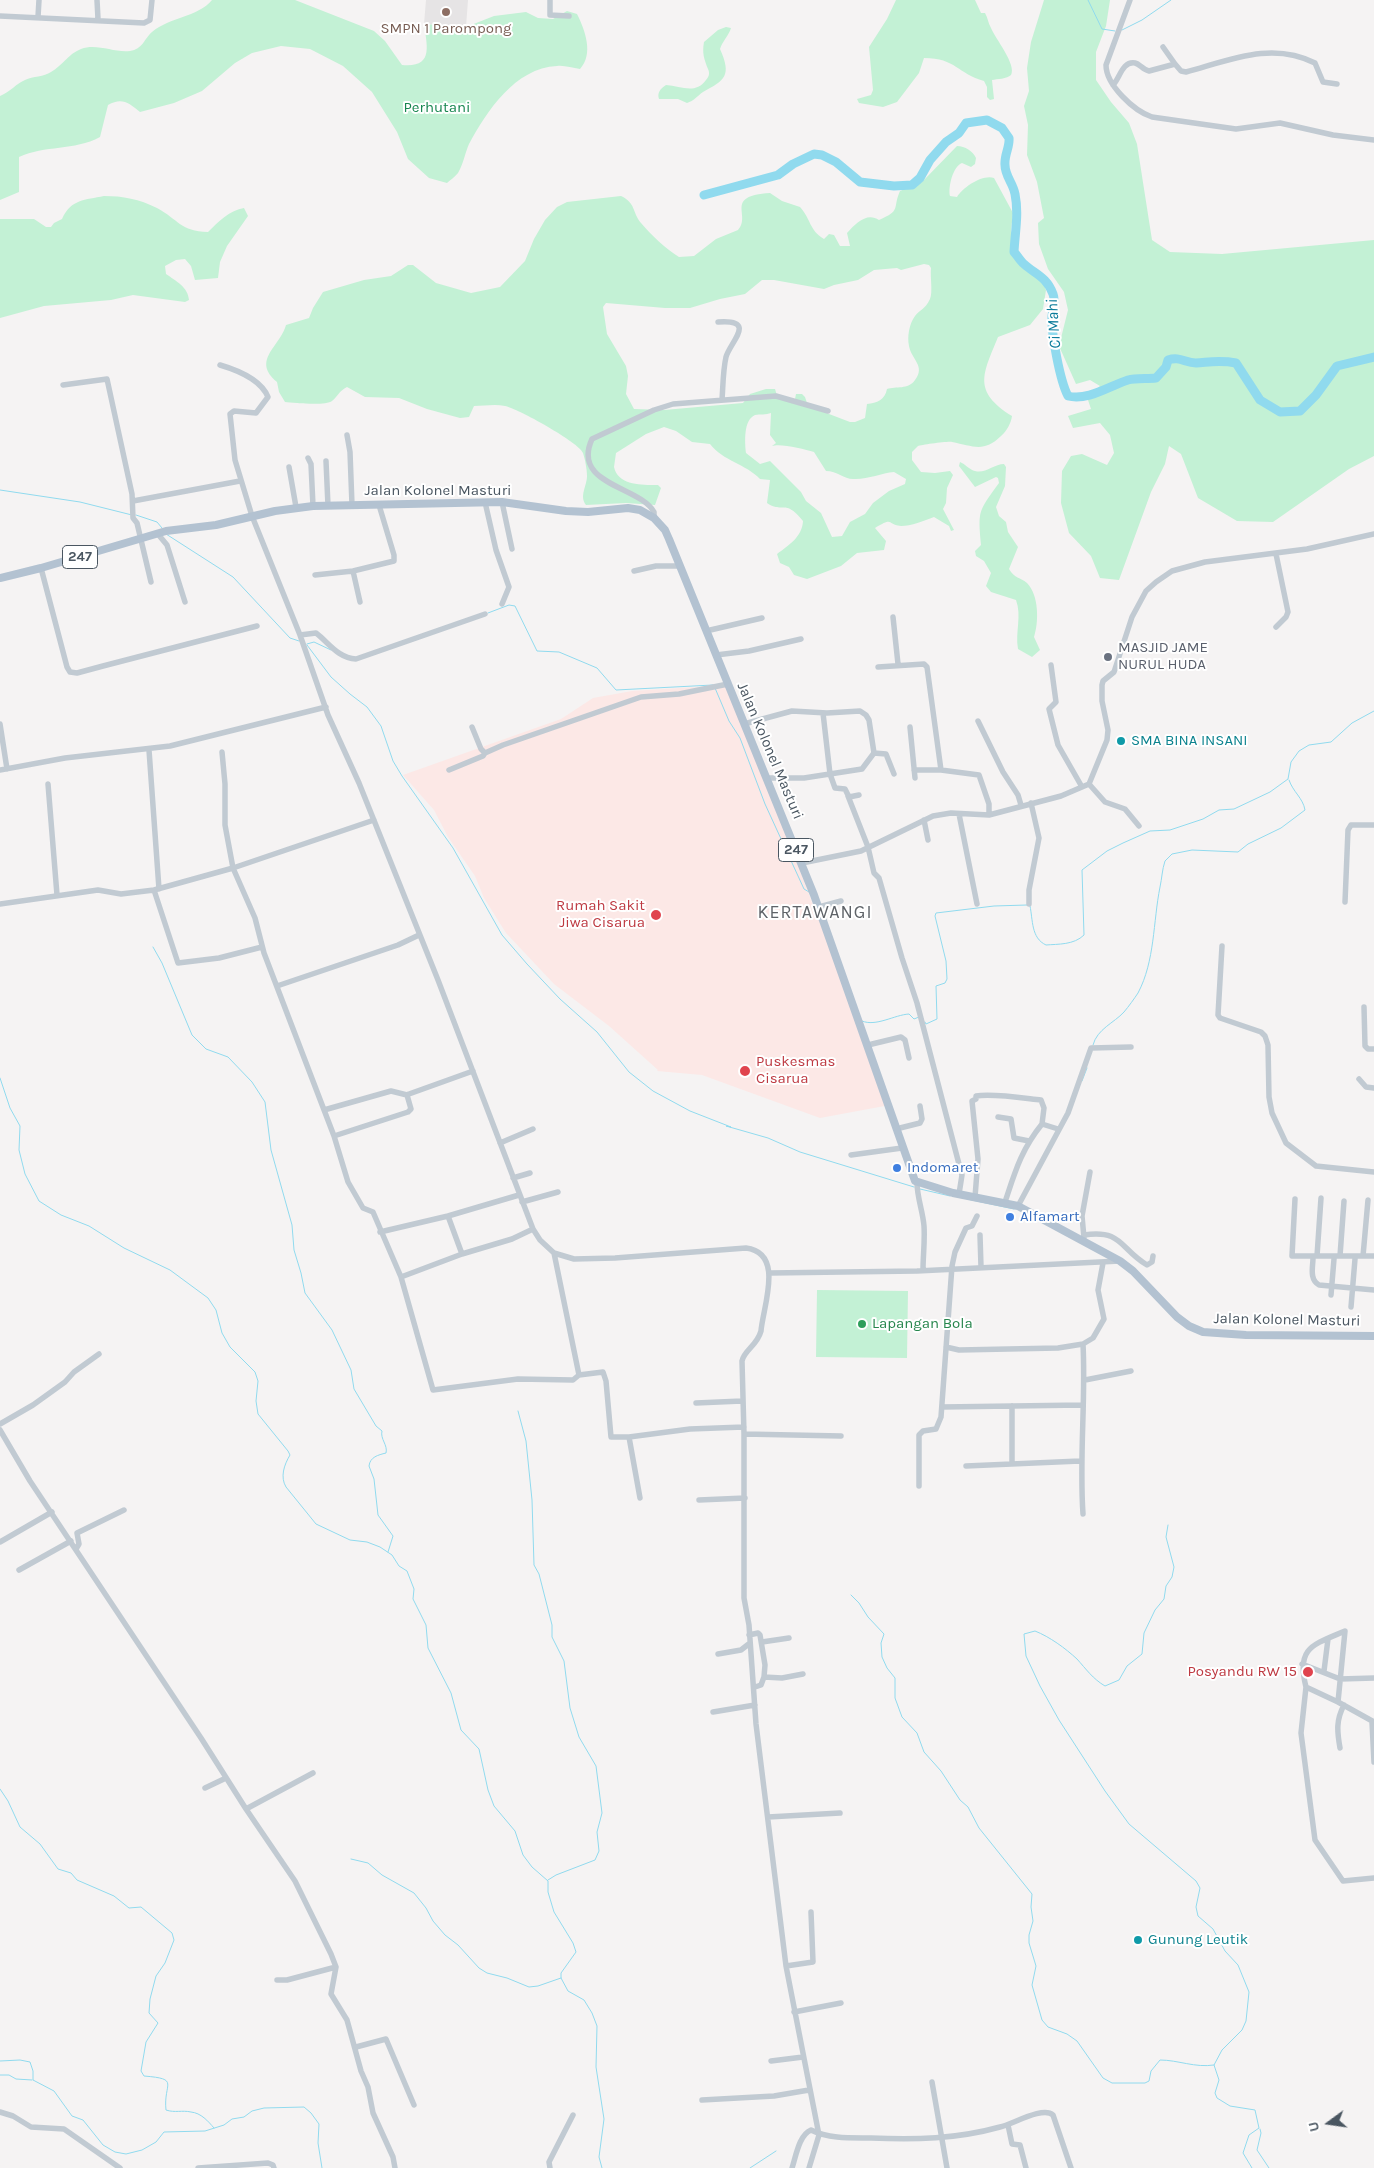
<!DOCTYPE html>
<style>
body{margin:0}
#map{position:relative;width:1374px;height:2168px;overflow:hidden;background:#f5f3f3;font-family:Karla,sans-serif}
canvas{display:block}
.north{position:absolute;left:1304px;top:2098px;width:50px;height:50px;-webkit-text-stroke:4px #fff;paint-order:stroke;rotate:256deg;font-size:14px;font-weight:700;line-height:20px;text-align:center;color:#4a5661}
.north::after{content:'';display:block;margin:auto;width:18px;height:22px;background:#4a5661;clip-path:polygon(50% 0,100% 100%,50% 72%,0 100%)}
</style>
<div id="map">
<canvas width="1374" height="2168"></canvas>
<div class="north">U</div>
</div>
<script>
const g = document.querySelector('canvas').getContext('2d');
g.lineJoin = 'round';
function fillPath(path, color) { g.fillStyle = color; g.fill(path, 'evenodd'); }
function strokePath(path, color, width, dash) { g.strokeStyle = color; g.lineWidth = width; g.lineCap = dash ? 'butt' : 'round'; g.setLineDash(dash || []); g.stroke(path); }
function drawText(font, color, halo, rows, align = 'center') {
  g.font = font + ' Karla,sans-serif'; g.lineWidth = 4; g.setLineDash([]); g.textBaseline = 'middle'; g.strokeStyle = halo; g.fillStyle = color; for (const [text, x, y, turn = 0] of rows) {
    g.save(); g.translate(x, y); g.rotate((+turn || 0) * Math.PI / 180); g.textAlign = isNaN(turn) ? turn : align; if (halo) g.strokeText(text, 0, 0); g.fillText(text, 0, 0); g.restore();
  }
}
const education = new Path2D(`
 M426,0H468L466,27L424,24Z`);
const medical = new Path2D(`
 M728,685L745,728L890,1105L820,1118L702,1075L657,1071L658,1070L609,1026L554,984L506,933L484,898L475,876L448,837L434,810L403,775L561,719L593,698L632,691Z`);
const green = new Path2D(`
 M212,0H295L374,31L385,41L402,65C434,68 427,46 424,24L466,27L494,16L526,12L538,18L553,19L567,11L577,14C585,30 594,54 580,69C572,68 564,65 557,66C515,68 487,111 469,144C465,153 463,165 458,173C455,177 450,180 447,183L429,178L408,159L397,132L372,92L343,66L310,49L281,46L252,53L235,63L202,91L174,103L140,112C129,103 122,97 108,105L100,137C74,151 45,145 19,157V192L0,200V96C10,92 17,83 25,80C33,76 44,77 51,72C62,66 68,54 81,49C97,43 114,53 130,51C143,49 144,39 152,32C170,17 198,17 212,0Z
 M896,0H975L981,13H985C988,18 988,23 991,28C995,38 1017,65 1011,75C1007,79 997,79 992,80L994,99L990,100L987,97V87L984,81C958,74 956,58 924,58L919,73L897,102L883,107L859,103L857,99L871,95L873,90L869,47L887,19Z
 M1044,0H1110L1106,26L1096,52V80L1111,102L1129,123L1137,144L1152,240L1170,252L1222,254L1374,240V456L1349,469L1273,522L1237,521L1198,498L1181,454L1169,446L1165,464L1151,492L1119,580L1100,578L1091,556L1069,533L1061,503L1062,471L1071,456L1082,454L1107,465L1114,453L1110,435L1100,423L1073,428L1068,416L1091,409L1087,397L1100,386L1090,380L1076,384L1059,346L1068,310L1064,292L1048,269L1039,244L1038,223L1044,218L1037,182L1027,155L1028,125L1024,106L1029,91L1027,68L1031,42Z
 M726,27L731,28C729,35 722,42 720,49C732,76 725,80 703,92C697,96 694,101 687,103L678,99H659C657,93 660,89 666,85C681,86 695,95 706,80C709,77 710,73 708,69C704,59 702,53 704,42L718,30Z
 M957,146C965,146 973,151 976,158L975,164L971,167L962,163C953,166 948,187 950,196L957,197C963,187 983,174 994,178L1013,213L1011,231L1022,266L1042,280L1046,290L1043,309L1030,325L998,337C983,374 972,391 1012,416C1011,423 1007,431 1001,436C984,453 973,446 952,442C948,441 921,445 918,446C916,448 914,450 912,452V460L921,472L935,473L950,471L953,475L947,488L946,503L943,509L954,530L951,531L949,526L934,517C924,521 911,526 901,526C886,525 895,516 875,528L886,541L884,550L857,553L841,566L807,579L794,575L789,567L780,563L777,554C789,545 802,537 803,521C785,498 783,514 767,503L770,480L760,479C746,464 723,461 710,444L692,442L676,431L664,427L646,434L616,453L614,467C618,486 643,485 658,485L661,488L655,505L626,503L586,505C579,496 587,486 587,476C587,469 585,459 583,453C580,443 517,408 505,406C495,404 484,406 474,406L469,417L460,418L427,409L399,398L365,397L347,387C338,392 339,395 332,401C326,406 294,403 285,402L279,392L277,382C251,360 280,347 286,325L309,318L313,308L323,292L364,280L391,276L408,265H413L436,283L471,293L500,287L525,261L534,239L545,220L557,207L567,202L621,196C636,203 632,212 641,223C652,236 665,248 679,257L694,256L716,239L738,230C752,215 723,196 770,193L782,201L800,207C811,219 809,230 824,239L829,234L834,235L840,246H850L847,233C856,223 867,212 879,220C902,210 892,209 900,191L922,182ZM924,264L929,265L931,268C930,277 933,292 930,299C925,310 920,309 915,316C909,324 907,337 909,346C911,359 926,366 915,380C908,390 896,386 887,389C885,400 877,403 867,404L865,418L855,422H850L808,406L805,397L802,394H796L795,399H778L775,389H766L750,394L743,403L664,410L634,409L626,394L628,376L626,366L607,334L603,307L606,303L665,308H690L720,299L745,294L762,280H774L824,289L834,285L858,280L874,270L897,268L901,270ZM771,413L770,435L776,443L772,446C780,443 804,449 814,452L826,471C837,471 844,479 853,479C867,480 881,473 894,472L906,479L905,484L889,491L873,503L865,514L850,522L842,536L832,537L821,513L806,501L801,492L770,461L760,464L746,453C745,443 743,420 755,415C760,414 766,415 771,413Z
 M104,196C123,196 139,199 157,208C179,220 180,231 208,232C218,222 230,210 244,208L248,216L227,246L220,262L218,278L195,280L191,266L185,259L176,260L165,266L166,274C176,281 188,287 189,300L185,302L133,295L111,300L44,306L0,318V219H34L46,227H51L54,223L62,219C71,199 85,200 104,196Z
 M960,462C965,464 970,470 975,471C985,474 994,464 1004,464L1006,467L1005,486L996,507L999,516L1006,522L1008,532L1018,547L1009,569C1015,579 1020,577 1027,583C1039,595 1039,622 1034,637L1040,650L1032,657L1018,649C1015,632 1022,616 1016,600L991,592L986,586L991,573L984,561L976,556L975,551L981,545C978,510 978,512 999,483L998,478L996,477L975,487L959,466Z
 M817,1290L908,1291L907,1358L816,1357Z`);
const stream = new Path2D(`
 M1088,0L1102,29L1115,31
 M1122,30L1142,20L1171,0
 M0,490L80,502L132,515
 M136,515L157,522L162,528
 M166,534L233,577L290,638L299,641
 M488,613L509,605L515,606L537,651L559,652L597,668L616,690L713,685
 M307,644L314,642L331,650
 M307,645L331,677L350,694L367,707L381,726L393,761L402,776L453,848L502,935L527,964L560,999L597,1032L629,1072L653,1091L690,1111L731,1127L726,1126L768,1138L800,1152L914,1187
 M715,688L729,721L740,738L765,804L804,889L809,892
 M1030,906C1033,920 1031,938 1046,945C1058,944 1074,945 1084,935L1082,870L1107,851L1123,843L1150,831L1170,830L1203,819L1219,810L1234,809L1270,792L1288,779L1291,762L1299,751L1309,745L1331,742L1352,723L1374,711
 M153,947L162,963L192,1035L206,1049L228,1057L252,1082L265,1102L271,1150L292,1225L294,1250L301,1273L305,1293L332,1330L351,1370L354,1389L376,1426L382,1431C380,1439 388,1445 386,1453C378,1455 370,1457 369,1466L374,1479L378,1515L393,1536L388,1552
 M862,1021C876,1027 894,1015 909,1014L914,1019L919,1017
 M925,1022L926,1024L937,1019L936,986L945,983L947,979L946,961L935,916L936,913L994,906L1027,905
 M1093,1045C1097,1029 1114,1023 1124,1012C1129,1006 1134,999 1138,993C1155,961 1153,922 1160,887C1162,878 1162,870 1165,861L1172,854L1192,850L1238,852L1248,844L1281,828L1305,810C1303,798 1293,792 1289,780
 M0,1078L10,1108L20,1126L19,1150L25,1174L39,1201L61,1215L89,1226L124,1248L170,1270L208,1298L216,1310L222,1333L230,1347L255,1372L258,1381L256,1401L258,1414L288,1451L290,1455C284,1465 280,1477 286,1487L316,1524L350,1540L367,1542L380,1547L392,1555L399,1566L407,1571L414,1589L413,1599L426,1625L428,1648L451,1693L461,1730L479,1749L488,1790L494,1806L515,1831L523,1855L532,1867L548,1881V1892L554,1912L573,1943L576,1952L561,1973V1978L568,1991L584,2000L592,2013L597,2026L596,2067L604,2119L599,2157L602,2168
 M1082,1081L1087,1068
 M920,1189L950,1196
 M967,1199L1014,1209
 M518,1411L526,1441L532,1500L534,1565L539,1574L552,1625V1637L564,1661L570,1708L579,1737L596,1766L602,1813L597,1832L599,1851L595,1860L556,1875L548,1880
 M1168,1525L1166,1537L1174,1567L1172,1577L1166,1586L1164,1599L1155,1610L1144,1633L1142,1654L1127,1666L1119,1680L1105,1686C1093,1679 1086,1669 1077,1659C1065,1648 1050,1637 1035,1631L1024,1634L1026,1656L1040,1686L1059,1720L1105,1791L1129,1824L1196,1881L1200,1888L1196,1907L1198,1916L1213,1929L1225,1951L1238,1965L1249,1992L1246,2021L1242,2030L1222,2050L1214,2065L1219,2080L1215,2093L1217,2098L1230,2106L1255,2110L1259,2128L1249,2135L1243,2153L1252,2168
 M851,1595L859,1603L868,1617L884,1634L881,1643L882,1657L887,1668L895,1678V1698L902,1717L917,1733L924,1752L941,1771L960,1800L968,1807L979,1828L1032,1894L1031,1907L1033,1921L1029,1935V1943L1036,1966L1032,1985L1042,2020L1048,2027L1067,2034L1077,2041L1103,2078L1112,2083H1145L1149,2081L1151,2071L1160,2060C1178,2060 1195,2068 1214,2065
 M0,1789L8,1801L20,1827L40,1844L58,1869L71,1873L77,1880L114,1896L129,1908L141,1907L172,1933L174,1940L165,1963L156,1976L150,1999L149,2013L158,2023L146,2042L141,2071L144,2076C181,2079 163,2083 166,2110C175,2113 182,2110 191,2112C201,2113 208,2121 214,2128
 M351,1859L368,1863L382,1875L414,1893L426,1908L433,1921L445,1935L458,1945L479,1968L487,1973L507,1978L529,1987L538,1986L561,1978
 M0,2061L20,2060L30,2062L33,2071V2080L54,2091L72,2116L83,2120L103,2145L115,2152L126,2154L142,2150L156,2142L164,2132L205,2131L224,2125L232,2119L244,2117L252,2111L264,2108L304,2107L311,2113L319,2124L318,2143L322,2168
 M0,2075H9L16,2079L32,2080
 M1260,2129L1261,2133L1257,2150L1269,2168
 M750,2168L776,2151`);
const river = new Path2D(`
 M704,195L778,175L793,164L814,154L822,155L836,162L860,182L894,186L912,185L920,178L930,160L946,142L959,133L966,123L987,120L1002,128L1009,138C1010,147 1004,155 1005,165C1005,176 1013,183 1015,194C1019,214 1015,232 1014,252C1017,255 1020,261 1024,264C1035,274 1047,277 1053,294C1056,302 1053,308 1052,316C1051,333 1060,381 1068,396C1088,401 1109,386 1128,380C1136,378 1147,379 1156,378L1166,367L1168,360C1180,356 1185,363 1196,363C1211,362 1220,360 1236,363L1260,400L1280,412L1300,411L1316,395L1337,366L1374,357`);
const minor = new Path2D(`
 M97,0L98,19
 M550,0V15L569,16
 M1130,0L1106,65C1106,85 1134,111 1152,117L1236,129L1280,123L1333,135L1374,140
 M0,16L144,23L150,20L152,0
 M38,17L39,0
 M1163,47L1175,64
 M1113,85C1120,78 1122,61 1135,63C1140,64 1143,70 1149,71L1175,64L1181,71L1186,72C1230,60 1272,41 1315,63L1323,82L1337,84
 M718,322C758,319 730,342 726,357C723,370 723,386 722,400
 M220,365C237,370 261,380 268,397L256,413L234,411L230,414L235,460L252,516L300,635L328,715L359,783L438,980L533,1229L540,1240L554,1253L574,1259L615,1258L746,1248C785,1253 763,1306 761,1331C757,1346 744,1350 742,1361L744,1434V1598L749,1625L756,1724L786,1966L819,2135L809,2168
 M63,385L107,379L132,494L133,518L137,523L151,582
 M347,435L350,452L352,505
 M308,458L311,464L313,506
 M326,461L328,506
 M289,467L296,507
 M133,501L240,481
 M485,502L496,550L509,587L502,604
 M502,502L512,549
 M654,518V512C640,486 571,485 592,439L654,410L673,404L776,396L828,411
 M157,533L167,545L185,602
 M1276,554L1288,612L1286,617L1276,627
 M41,568L67,667L70,672L77,673L103,666L257,626
 M353,571L360,602
 M634,571L656,566H680
 M315,575L353,571L394,561V555L379,505
 M893,617L898,664
 M706,631L762,618
 M300,635L316,633C329,643 338,658 356,659L485,614
 M716,655L749,651L801,639
 M1051,665L1056,702L1049,709L1058,745L1082,787
 M878,667L924,664L927,667L941,770L979,775L989,804V815
 M823,713L830,774L835,788L845,789L849,797L859,795
 M978,721L1003,772L1018,795L1021,805
 M0,724L7,769
 M744,724L792,711L827,713L860,711L866,715L869,720L874,753
 M472,727L481,749L485,753
 M910,727L915,778
 M149,750L159,889
 M222,752L225,784V825L233,868L255,918L264,953L334,1136L348,1182L363,1208L373,1212L401,1277L462,1254L512,1239L533,1229
 M874,753L886,754L894,774
 M0,770L65,758L170,746L326,707
 M449,770L483,756L485,753L503,745L641,697L679,694L728,684
 M914,770H941
 M767,778H804L862,769L874,753
 M48,784L57,895
 M1089,784L1105,802L1125,809L1139,826
 M848,796L868,847L874,873L879,878L902,958L917,1003L960,1168L962,1175L959,1194
 M959,814L977,904
 M924,820L928,840
 M802,863L861,851L933,816L951,813L989,815L1061,796L1089,784L1107,740L1108,730L1102,701V685L1103,681L1114,672L1132,617L1146,591L1156,582L1172,571L1205,562L1307,549L1374,534
 M154,890L178,963L219,958L262,947
 M1345,902L1348,830L1351,825H1374
 M0,904L98,890L121,894L154,890L233,868L374,820
 M1029,904V890L1039,838L1031,803
 M819,907L841,901
 M1222,946L1218,1015L1220,1018L1261,1032L1265,1036L1268,1045L1269,1097L1272,1113L1286,1143L1316,1166L1374,1172
 M277,986L398,945L419,935
 M1364,1007L1365,1046L1368,1049H1374
 M868,1045L901,1037L905,1040L909,1058
 M1359,1079L1366,1087L1374,1088
 M324,1110L391,1091L407,1095
 M998,1117L1011,1119L1014,1138L1029,1141
 M896,1129L920,1123L922,1119L920,1106
 M334,1136L408,1112L411,1109L407,1095L409,1094L473,1071
 M500,1143L533,1129
 M851,1155L902,1148
 M513,1178L530,1173
 M917,1183C917,1197 923,1212 924,1226C925,1241 923,1256 923,1270
 M975,1197L978,1159L972,1101L976,1099V1096C992,1093 1023,1098 1041,1100L1044,1108L1042,1124L1058,1129
 M1295,1199L1292,1256H1374
 M522,1202L558,1192
 M1005,1202C1015,1172 1021,1150 1042,1124
 M1018,1206L1068,1113L1091,1048L1131,1047
 M448,1216L462,1254
 M380,1232L448,1216L519,1195
 M980,1235L981,1267
 M1084,1235C1122,1229 1120,1249 1147,1265L1152,1262L1153,1256
 M1084,1238L1082,1216L1090,1172
 M1317,1256L1321,1198
 M1340,1256L1344,1201
 M1363,1256L1368,1200
 M1313,1258C1313,1267 1309,1279 1319,1285L1374,1290
 M770,1273L917,1271L1120,1261
 M401,1277L433,1390L518,1379L573,1380L579,1375L554,1253
 M1331,1295L1334,1259
 M1351,1307L1355,1259
 M946,1347L959,1350L1058,1348L1083,1344
 M579,1375L603,1372L606,1381L611,1437H629
 M1085,1380L1131,1371
 M696,1403L742,1401
 M1012,1406V1464
 M942,1407L1083,1405
 M0,1424L33,1405L65,1382L74,1372L99,1354
 M0,1430L30,1481L201,1738L246,1809L295,1881L331,1954L336,1967L331,1994L347,2020L361,2071L368,2087L373,2113L393,2157L395,2168
 M744,1434L841,1436
 M966,1466L1080,1461
 M919,1486V1435L923,1431L936,1429L941,1417L952,1266L955,1252L966,1228L972,1226L977,1216
 M640,1498L629,1437L690,1429L744,1427
 M699,1500L745,1498
 M1083,1514C1079,1457 1086,1401 1083,1344L1093,1338L1104,1319L1098,1290L1103,1263
 M0,1542L52,1512
 M76,1549L79,1544L77,1533L124,1510
 M19,1570L71,1541
 M749,1635L758,1633L760,1635L765,1665L764,1677L782,1678L803,1674
 M762,1642L789,1638
 M718,1654L741,1650L750,1643
 M1302,1664L1340,1679L1374,1678
 M1324,1671L1328,1639
 M755,1687L761,1685L764,1677
 M1306,1687L1301,1733L1315,1840L1343,1881L1374,1878
 M1338,1702L1345,1631C1312,1645 1296,1648 1306,1687L1338,1702L1374,1722
 M713,1712L755,1705
 M1372,1722L1374,1762
 M1340,1748C1337,1731 1336,1720 1344,1705
 M205,1788L226,1778
 M246,1809L313,1773
 M768,1817L840,1813
 M786,1966L813,1962L811,1912
 M277,1980H287L336,1967
 M794,2012L841,2003
 M356,2047L386,2039L414,2105
 M771,2061L803,2057
 M932,2082L947,2168
 M702,2100L774,2096L809,2090
 M0,2112L13,2116L31,2127L64,2129L120,2168
 M1008,2125L1012,2144L1020,2145L1026,2168
 M198,2168L268,2163L273,2165L274,2168
 M550,2168L549,2162L573,2115
 M792,2168C796,2156 799,2135 811,2130C829,2139 850,2138 871,2138C915,2140 957,2139 1000,2127C1013,2124 1043,2106 1053,2115L1071,2168`);
const major = new Path2D(`
 M0,578L41,568L166,531L216,525L275,511L313,506L502,502L566,511L588,512L628,508L640,510L654,518L665,530L669,539L814,895L915,1181L953,1193L1018,1206L1120,1261L1133,1271L1177,1317L1189,1326L1203,1332L1246,1335L1374,1336`);
const markers = [
 [446,12,5,"#8d6e63"],
 [1108,657,5,"#6b7280"],
 [1121,741,5,"#0f9aa8"],
 [656,915,6,"#e0444e"],
 [745,1071,6,"#e0444e"],
 [897,1168,5,"#3f7fe0"],
 [1010,1217,5,"#3f7fe0"],
 [862,1324,5,"#2e9e5b"],
 [1308,1672,6,"#e0444e"],
 [1138,1940,5,"#0f9aa8"]
];
const shields = [
 [80,557,35],
 [796,850,35]
];
const shieldNames = [
 ["247",80,557],
 ["247",796,850]
];
const educationNames = [
 ["SMPN 1 Parompong",446,29]
];
const parkNames = [
 ["Perhutani",437,108]
];
const streetNames = [
 ["Jalan Kolonel Masturi",438,491],
 ["Jalan Kolonel Masturi",770,751,67],
 ["Jalan Kolonel Masturi",1287,1320,1]
];
const worshipNames = [
 ["MASJID JAME",1118,648],
 ["NURUL HUDA",1118,665]
];
const cultureNames = [
 ["SMA BINA INSANI",1131,741],
 ["Gunung Leutik",1148,1940]
];
const healthNames = [
 ["Rumah Sakit",645,906],
 ["Jiwa Cisarua",645,923],
 ["Puskesmas",756,1062,"left"],
 ["Cisarua",756,1079,"left"],
 ["Posyandu RW 15",1297,1672]
];
const shopNames = [
 ["Indomaret",907,1168],
 ["Alfamart",1020,1217]
];
const leisureNames = [
 ["Lapangan Bola",872,1324]
];
const waterNames = [
 ["Ci Mahi",1054,324,-94]
];
const quarterNames = [
 ["KERTAWANGI",815,913]
];
fillPath(education, '#e6e4e5');
fillPath(medical, '#fce8e6');
fillPath(green, '#c3f1d5');
strokePath(stream, '#90daee', 1);
strokePath(river, '#90daee', 9);
strokePath(minor, '#c1cad2', 5.5);
strokePath(major, '#b3c2d1', 8);
for (const [x, y, r, color] of markers) { const dot = new Path2D(); dot.arc(x, y, r, 0, 2 * Math.PI); g.fillStyle = color; g.fill(dot); strokePath(dot, '#fff', 2); }
for (const [x, y, w] of shields) { const box = new Path2D(); box.roundRect(x - w / 2, y - 11.5, w, 23, 4); g.fillStyle = '#fff'; g.fill(box); strokePath(box, '#4a5661', 1); }
drawText('bold 14px', '#4a5661', null, shieldNames);
drawText('15px', '#785e54', '#fff', educationNames);
drawText('15px', '#17864f', '#fff', parkNames);
drawText('15px', '#4a5661', '#fff', streetNames);
drawText('15px', '#5b616d', '#fff', worshipNames, 'left');
drawText('15px', '#0d838f', '#fff', cultureNames, 'left');
drawText('15px', '#be3a42', '#fff', healthNames, 'right');
drawText('15px', '#366cbe', '#fff', shopNames, 'left');
drawText('15px', '#27864d', '#fff', leisureNames, 'left');
drawText('italic 16px', '#0c7c9b', '#fff', waterNames);
g.letterSpacing = '1px';
drawText('18px', '#5f6368', '#fff', quarterNames);
g.letterSpacing = '0px';
</script>
